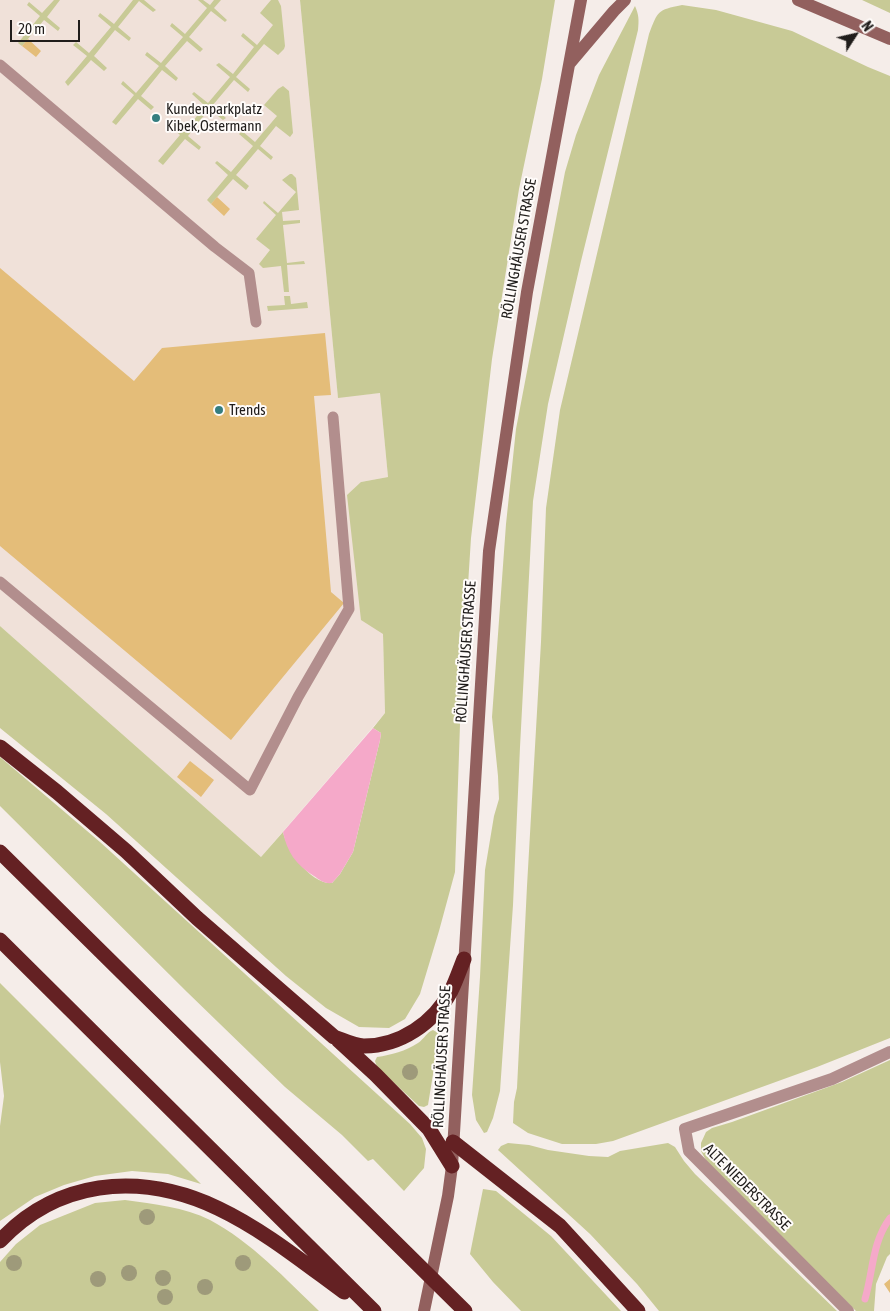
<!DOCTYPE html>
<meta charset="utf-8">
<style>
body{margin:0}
#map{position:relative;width:890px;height:1311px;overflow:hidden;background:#f5ede9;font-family:"Asap Condensed",sans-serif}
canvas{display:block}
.north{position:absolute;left:830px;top:10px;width:50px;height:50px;-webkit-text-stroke:4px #fffcfa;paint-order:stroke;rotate:55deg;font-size:14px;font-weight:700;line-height:20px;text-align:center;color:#201d1b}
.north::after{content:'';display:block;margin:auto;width:18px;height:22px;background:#201d1b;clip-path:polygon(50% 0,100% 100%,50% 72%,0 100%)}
.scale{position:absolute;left:10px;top:20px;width:70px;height:22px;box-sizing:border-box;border:2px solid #201d1b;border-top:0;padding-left:6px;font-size:15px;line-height:18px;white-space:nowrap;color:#201d1b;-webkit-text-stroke:4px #fffcfa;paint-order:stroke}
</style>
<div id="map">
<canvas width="890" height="1311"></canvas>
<div class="north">N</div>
<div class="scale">20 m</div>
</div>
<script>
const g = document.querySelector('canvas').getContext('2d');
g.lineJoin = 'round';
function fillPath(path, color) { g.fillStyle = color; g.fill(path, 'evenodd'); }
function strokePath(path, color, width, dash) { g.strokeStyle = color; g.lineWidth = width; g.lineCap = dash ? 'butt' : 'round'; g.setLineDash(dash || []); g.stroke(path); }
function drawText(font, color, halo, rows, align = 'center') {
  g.font = font + ' "Asap Condensed",sans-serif'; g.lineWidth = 4; g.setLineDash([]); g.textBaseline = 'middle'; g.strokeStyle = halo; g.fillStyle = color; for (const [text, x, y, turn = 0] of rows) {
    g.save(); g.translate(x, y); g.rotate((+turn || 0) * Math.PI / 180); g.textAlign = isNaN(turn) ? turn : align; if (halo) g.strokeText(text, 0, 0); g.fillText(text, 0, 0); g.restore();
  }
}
const built = new Path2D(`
 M0,0H300L338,397L380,393L388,477L361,482L383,634L385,713L261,857L0,626Z`);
const green = new Path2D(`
 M54,0H60L47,17L60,28L58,31L44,20L22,46L18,43L40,16L27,5L29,2L42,13Z
 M133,0H144L156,10L153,12L139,1L118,27L131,38L129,41L115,30L94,56L107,68L104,71L91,60L68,86L65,82L87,56L73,45L76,42L89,53L111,27L98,16L100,13L114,24Z
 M198,0H203L210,5L214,0H221L214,8L227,20L225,22L211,11L189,37L203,49L200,52L187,41L165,66L178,78L176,81L162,70L141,96L154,107L151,110L138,99L116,125L112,122L134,95L121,84L123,81L136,93L159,66L145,55L147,52L161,63L183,37L170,26L172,23L185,34L207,8Z
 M271,0H278L281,6L285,46L284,49L278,55L264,44L236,77L250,89L248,92L234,80L212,106L226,118L223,120L209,109L188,136L201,147L199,150L185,139L163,165L158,161L180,135L167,123L170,120L184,132L205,106L192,94L194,92L208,103L230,77L216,65L219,63L233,74L254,47L241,36L243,33L257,45L273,25L260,13Z
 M300,0H555L542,79L519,189L492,359L471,538L461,695L455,872L439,931L420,994L405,1019L389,1028L359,1027L326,1008L286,976L106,814L0,728V626L261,857L283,832C287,850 311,885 332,883L340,874L353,852L380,740L381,733L373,728L385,713L383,634L361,620L347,495L361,482L388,477L380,393L338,398Z
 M862,0H890V13Z
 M682,5L716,10L792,31L868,67L890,76V1038L817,1067L613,1141L596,1144H562L528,1133L513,1123L514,1102L517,1088L527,886L541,642L546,508L560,410L649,34C658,11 657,10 682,5Z
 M635,6C639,15 639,20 638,30L581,261L548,404L533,501L520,747L513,905L500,1091L493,1118L487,1132L484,1133L476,1120L472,1095L480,977L485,870L494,816L499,799L498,776L492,717L506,524L516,429L565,172L576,135L599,75Z
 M283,86L289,91L293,133L290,137L276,126L260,146L273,157L271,160L258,149L236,175L249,186L246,190L233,179L211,204L207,200L228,175L215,163L217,161L231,172L253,146L239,134L242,131L255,142L277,116L264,105L278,89Z
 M290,174H292L296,178L299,210L282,212L283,221L300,220V223L283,225L287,263L304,261L305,264L287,265L289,292H284L281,266L263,268L259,264L270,250L256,239L276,215L263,203L264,201L278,213L296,192L282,180Z
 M284,296H290L291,304L307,302L308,308L268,311L267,306L285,305Z
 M0,757L100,842L410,1124L422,1138L426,1149L424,1168L404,1191L373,1159L368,1161L342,1135L285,1087L187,992L0,806Z
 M0,983L201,1184L168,1174L132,1171L95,1176L64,1185L35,1197L0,1221V1126L4,1096L0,1062Z
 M433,1030L438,1033L439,1037L428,1105L424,1107L419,1106L377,1067L375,1061L377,1057C391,1055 406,1051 418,1043C424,1039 427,1032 433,1030Z
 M890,1060V1254L887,1257L876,1284L874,1311H856L710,1168L701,1151V1143L706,1132L712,1128L732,1122L842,1082Z
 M508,1143L529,1145L548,1150L589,1156L608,1157L620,1151L668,1143L675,1147L684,1161L695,1174L837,1311H659L637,1284L590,1234L498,1150L501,1146Z
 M483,1189L496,1191L551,1236L621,1311H521L493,1282L470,1254Z
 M125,1200C154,1204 184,1207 210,1220C250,1241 287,1280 319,1311H0V1262L16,1244L40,1225L95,1203Z`);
const water = new Path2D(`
 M373,728L381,733L380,740L353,852L340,874L332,883C324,884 320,880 314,876C296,865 287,852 283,832Z`);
const stream = new Path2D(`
 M865,1299C873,1272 872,1242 890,1218`);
const building = new Path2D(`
 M28,39L41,51L36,57L22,46Z
 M217,197L230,209L224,216L211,204Z
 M0,268L134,381L162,348L325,333L331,395L314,396L331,592L344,603L231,740L0,546Z
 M190,761L214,780L201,797L177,777Z
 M890,1279V1293L884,1284Z`);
const lane = new Path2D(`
 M0,65L215,247L249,273L256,322
 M0,582L250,790L298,697L349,609L333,417`);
const street = new Path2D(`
 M848,1311L689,1151L685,1129L832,1079L890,1052`);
const secondary = new Path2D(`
 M798,0L890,39
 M570,63L614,11L625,0
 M424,1311L448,1196L452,1166L489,551L527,292L581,0`);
const highway = new Path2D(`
 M0,747L57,792L126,851L197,918L334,1037C343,1040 354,1046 364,1046C400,1046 434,1023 451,991C456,981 460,969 464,959
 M0,852L465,1311
 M0,940L374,1311
 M338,1040L376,1075L429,1129L452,1166
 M453,1142L560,1226L638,1311
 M0,1241C27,1212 60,1194 99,1188C197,1174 270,1238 344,1292`);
const trees = [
 [410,1072],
 [147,1217],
 [14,1263],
 [243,1263],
 [129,1273],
 [163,1278],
 [98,1279],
 [205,1287],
 [165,1297]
];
const markers = [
 [156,118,5,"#357e80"],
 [219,410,5,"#357e80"]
];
const poiNames = [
 ["Kundenparkplatz",166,109],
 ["Kibek,Ostermann",166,126],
 ["Trends",229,410]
];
const streetNames = [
 ["RÖLLINGHÄUSER STRASSE",519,249,-80],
 ["RÖLLINGHÄUSER STRASSE",466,652,-86],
 ["RÖLLINGHÄUSER STRASSE",442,1057,-87],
 ["ALTE NIEDERSTRASSE",747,1187,45]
];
fillPath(built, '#f0e1d9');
fillPath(green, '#c8ca96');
fillPath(water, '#f5a9c9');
strokePath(stream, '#f5a9c9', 7);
fillPath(building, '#e4bd79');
strokePath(lane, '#b28e8d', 11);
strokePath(street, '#b28e8d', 12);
strokePath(secondary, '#92605e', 12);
strokePath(highway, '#642123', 15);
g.fillStyle = '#9e9a7a';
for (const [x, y] of trees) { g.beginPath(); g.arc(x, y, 8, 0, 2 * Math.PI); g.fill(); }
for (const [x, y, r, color] of markers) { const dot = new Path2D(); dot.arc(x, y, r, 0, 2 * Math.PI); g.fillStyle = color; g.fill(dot); strokePath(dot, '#fffcfa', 2); }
drawText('15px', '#201d1b', '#fffcfa', poiNames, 'left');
drawText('15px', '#201d1b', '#fffcfa', streetNames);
</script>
